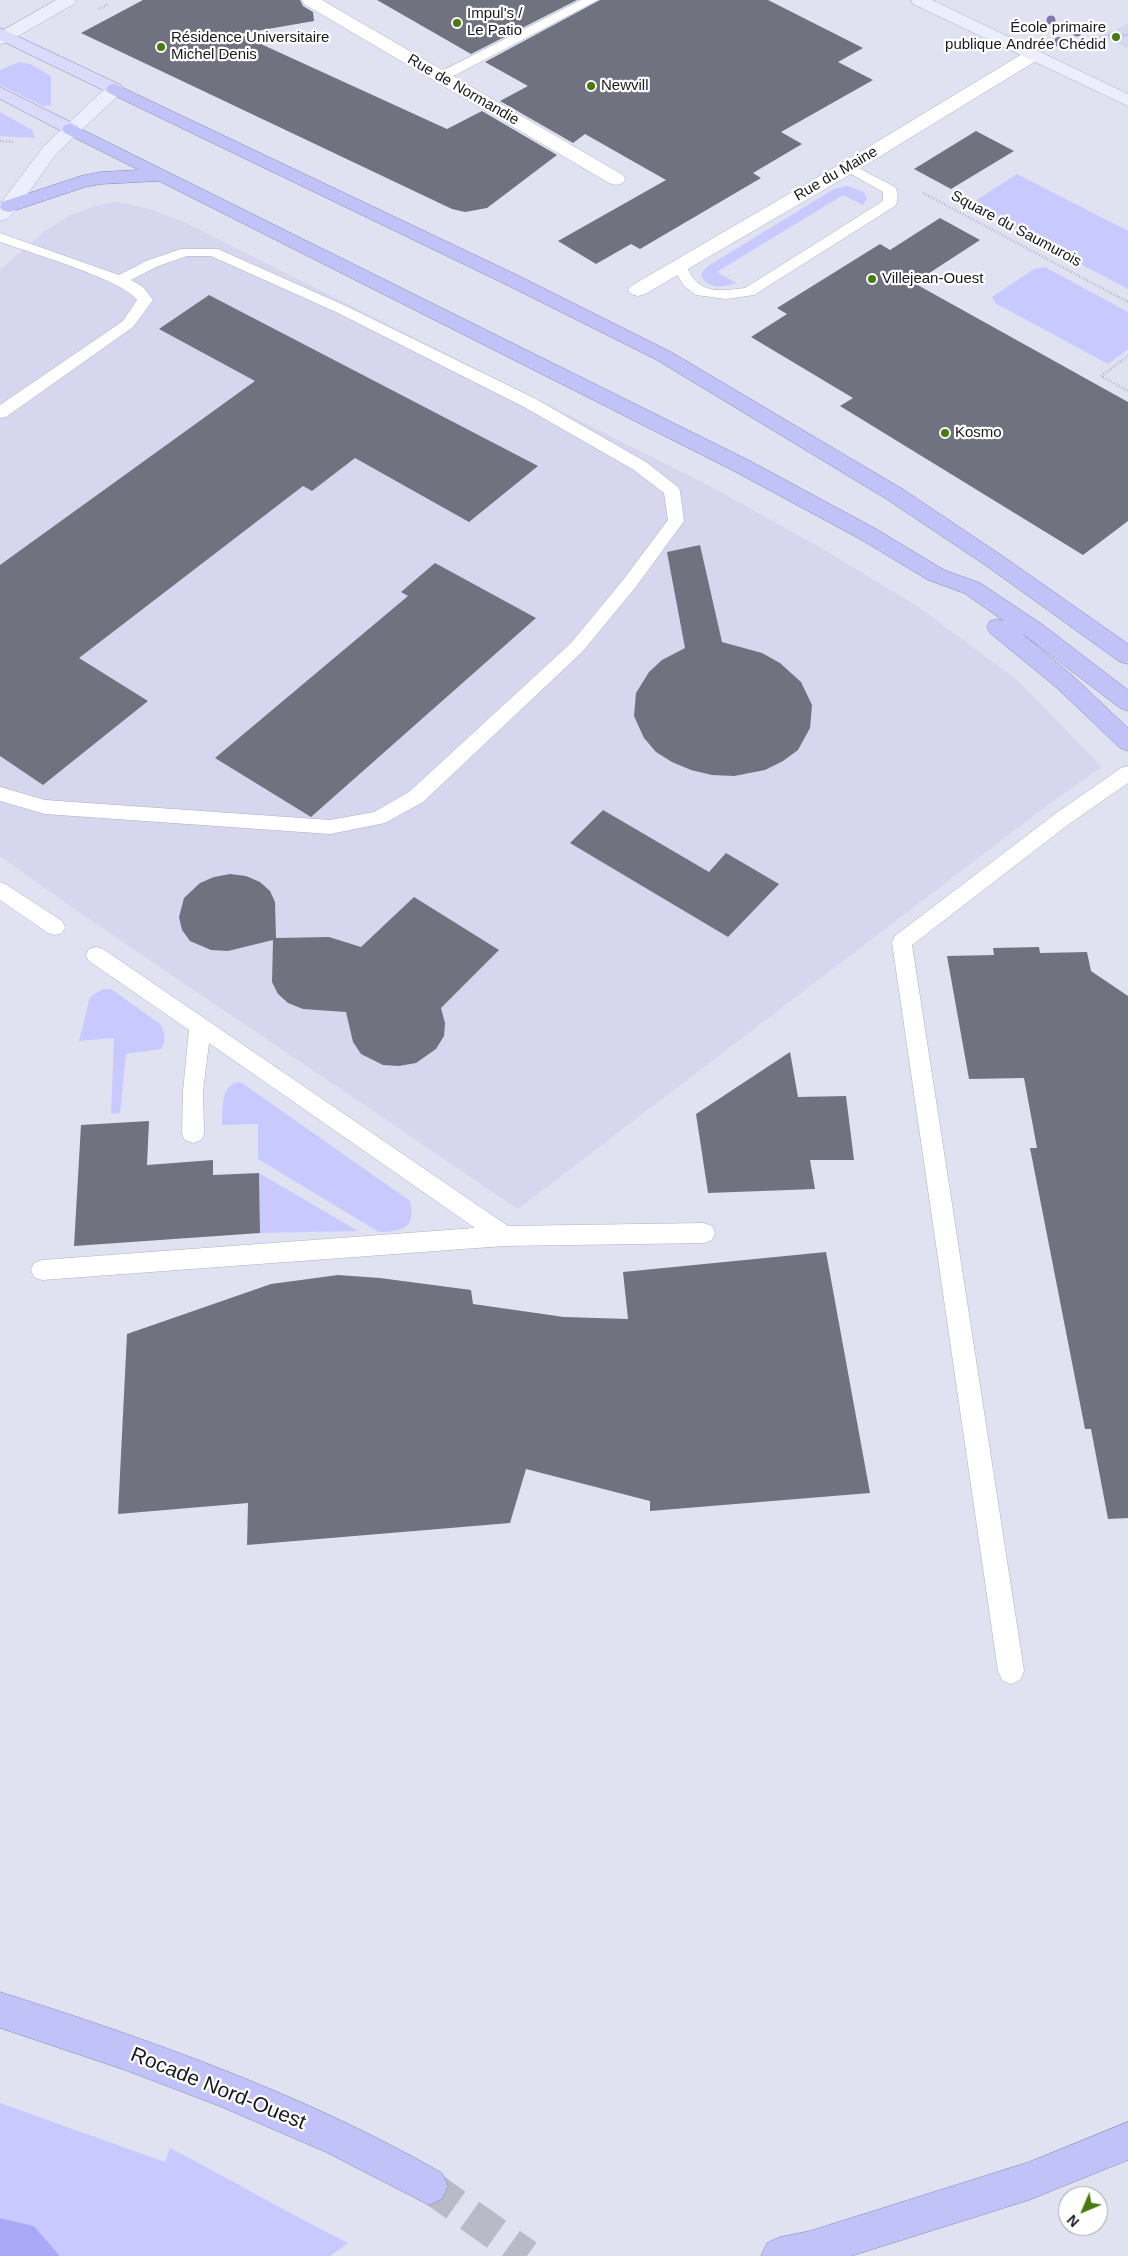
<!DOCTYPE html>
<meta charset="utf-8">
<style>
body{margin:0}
#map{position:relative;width:1128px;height:2256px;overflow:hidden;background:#e1e2f1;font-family:Helvetica,sans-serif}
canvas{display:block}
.north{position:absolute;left:1058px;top:2186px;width:50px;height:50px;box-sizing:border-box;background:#fff;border:1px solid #a3a3a5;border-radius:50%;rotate:225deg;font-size:14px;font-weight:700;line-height:20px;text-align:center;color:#1a1a1f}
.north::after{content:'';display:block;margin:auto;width:18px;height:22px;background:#477b0d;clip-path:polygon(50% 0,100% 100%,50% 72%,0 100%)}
</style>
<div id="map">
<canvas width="1128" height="2256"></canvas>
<div class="north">N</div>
</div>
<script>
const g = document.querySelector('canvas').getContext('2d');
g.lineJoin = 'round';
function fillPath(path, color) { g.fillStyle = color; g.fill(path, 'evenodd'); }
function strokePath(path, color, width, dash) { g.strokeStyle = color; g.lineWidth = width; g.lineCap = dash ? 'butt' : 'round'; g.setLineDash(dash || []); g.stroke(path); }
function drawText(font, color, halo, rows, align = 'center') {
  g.font = font + ' Helvetica,sans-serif'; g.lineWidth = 4.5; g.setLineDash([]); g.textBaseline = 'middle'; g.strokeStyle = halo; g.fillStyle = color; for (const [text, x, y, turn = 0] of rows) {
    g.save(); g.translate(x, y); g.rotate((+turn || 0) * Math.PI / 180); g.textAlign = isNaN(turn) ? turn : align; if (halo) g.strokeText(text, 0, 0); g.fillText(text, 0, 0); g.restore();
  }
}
const built = new Path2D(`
 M1128,23V48L1105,39L1099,33L1114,31Z
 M115,202L147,208L184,222L708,485L828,552L920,608L1017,680L1102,767L1049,804L518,1209L77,911L0,856V270L45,231L68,216L95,206Z`);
const green = new Path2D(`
 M19,62L30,64L51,76V105L43,106L0,85V70Z
 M0,112L32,130L35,138L0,136Z
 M1017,174L1128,231V289L969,205Z
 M847,186L864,192L867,198L863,205L843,195L717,272L736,283C724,288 705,289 701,274L708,266L834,189Z
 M1045,267L1128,312V349L1108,364L995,303L992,297L1034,269Z
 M103,989H111L160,1024C165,1032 167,1041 161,1049L126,1054L120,1113L111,1114L114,1038L79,1041L90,997Z
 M237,1082L242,1083L410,1201C417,1227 402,1232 379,1232L258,1159V1124L222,1125C223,1109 220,1088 237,1082Z
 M259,1173L358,1231L260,1233Z
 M0,2103L165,2162L170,2148C230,2179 288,2213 348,2243L330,2256H60L34,2226L0,2218Z`);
const forest = new Path2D(`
 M0,2218L34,2226L60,2256H0Z`);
const building = new Path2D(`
 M143,0H300L303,6L313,12L314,21L239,34L447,129L482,111L557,155L487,208L465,212L452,209L81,33Z
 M377,0H577L471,54Z
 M600,0H768L863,48L838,62L873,80L781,132L802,144L753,173L761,178L640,249L631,244L596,264L558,241L666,180L585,134L573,143L500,101L528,86L485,62Z
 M976,131L1014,151L951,189L914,169Z
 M940,218L980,240L914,283L1128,402V521L1083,555L840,406L853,398L751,337L787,314L777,308L880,244L890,250Z
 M209,295L538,466L469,522L355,458L312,491L303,486L79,658L148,701L43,785L0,756V565L255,381L159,329Z
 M700,545L722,642L762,653L780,663L801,682L812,705L810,728L798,750L783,761L765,770L734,776L712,775L691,770L672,762L656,752L644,738L634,716L636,693L649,672L662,660L685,648L667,552Z
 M435,563L536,618L311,817L215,758L408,596L401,592Z
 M603,810L709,872L726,853L779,884L728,937L570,843Z
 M230,874L246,876L260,882L270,891L275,902L276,938L329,937L361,947L414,897L499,950L441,1008L445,1023L444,1036L436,1049L416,1063L399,1066L383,1065L361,1054L353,1042L346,1012L303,1009L288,1003L278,994L272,982L273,940L228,951L211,950L190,941L182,930L179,917L184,898L200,883L214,877Z
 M1039,947L1040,953L1087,952L1091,971L1128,996V1518L1108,1519L1091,1429H1085L1030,1148H1037L1024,1078L969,1079L947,956L994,955L993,948Z
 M790,1052L798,1097L846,1096L854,1160H810L815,1189L708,1193L696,1114Z
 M149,1121L147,1165L213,1160V1175L259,1173L260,1233L74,1246L81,1125Z
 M826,1252L870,1493L650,1511V1501L526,1469L510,1523L247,1545L248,1503L118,1514L127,1334L271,1284L338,1275L380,1278L471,1290L473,1304L564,1317L628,1319L623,1272Z`);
const highwayTunnel = new Path2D(`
 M429,2186L527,2256`);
const path = new Path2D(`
 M99,9L108,4
 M1086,43L1101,36L1128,35
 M0,141L13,142
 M923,193L1128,302
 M1128,356L1101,376L1128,391`);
const lane = new Path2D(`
 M581,0H598L446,80L441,81L434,77L436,74Z
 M849,163L895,187C898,192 899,201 895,206L754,295L726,299L696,295L684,286L672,266L674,263H684C688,268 690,275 695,280C707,294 728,290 745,288L883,201V192L844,170L842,167Z
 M0,233L119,275L146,261L181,249H218L346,306L536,399L646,462L678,487L680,491L684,521L635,588L583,651L423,802L385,823L330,834L45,814L0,801V787L45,800L330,820L374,812L409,792L571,643L623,580L668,520L664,493L634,470L524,407L336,312L211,256H187L156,267L131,280L143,287L153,300L133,327L6,417L0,418V405L123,321L137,300C124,280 28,252 0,242Z
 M1128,766V783L1069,824L912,945L1024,1671L1020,1680L1011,1684L1002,1680L998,1671L892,942L895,936L1055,814L1121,768Z
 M0,882L7,885L62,921L65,927L62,933L55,935L48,933L0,900Z
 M96,947L103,949L508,1226L704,1223L712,1226L715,1233L712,1240L704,1243L504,1246L42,1280L34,1277L31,1270L34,1263L42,1260L475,1228L209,1043L203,1091L204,1134L201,1140L193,1143L185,1140L182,1134L183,1091L189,1030L89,961L86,955L89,949Z`);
const street = new Path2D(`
 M302,0H322L623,175L625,179L623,183L616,185L609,183L304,4Z
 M1033,50L1039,51L1042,55L1039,59L856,171L645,294L638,296L631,294L628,290L631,286L842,163L1027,51Z`);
const secondary = new Path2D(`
 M56,0H76L74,4L6,43L0,44V32Z
 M911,0H932L1128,94V106L913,4Z
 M115,84L121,85L124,89L121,93L56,154L16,210L7,219L0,221V204L44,146L109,85Z`);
const primary = new Path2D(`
 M0,28L121,85L124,89L121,93H109L0,40Z
 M0,87L77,125L80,129L77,133L71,134L65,133L0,99Z`);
const highway = new Path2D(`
 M115,84L519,276L671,352L904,490L1004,557L1128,644V664L1120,662L988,567L888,500L657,360L505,284L109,93L106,89L109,85Z
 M71,124L752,462L876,529L944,570L980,583L1043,625L1128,690V711L1120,708L1027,637L1020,632L1073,676L1128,728V751L1120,748L1057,688L990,633L987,627L990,621L998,619L1004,621L964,593L928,580L860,539L736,472L159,181L101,184L85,187L16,210L9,212L2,210L0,207L2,202L81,176L101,172L139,170L65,133L62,129L65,125Z
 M0,1992C151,2040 304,2094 442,2173L448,2186L442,2199L429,2205L326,2152L217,2105L125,2070L0,2028Z
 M1128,2122V2160L1029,2200L851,2256H761L767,2243L780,2237L810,2231L1029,2162Z`);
const trees = [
 [1051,20,4.5],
 [1031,29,4.5],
 [1077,32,4.5],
 [1059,42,5]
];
const markers = [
 [457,23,5,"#477b0d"],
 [1116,37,5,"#477b0d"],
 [161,47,5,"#477b0d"],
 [591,86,5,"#477b0d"],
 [872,279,5,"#477b0d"],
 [945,433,5,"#477b0d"]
];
const farPoinames = [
 ["Impul's /",467,14],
 ["Le Patio",467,31],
 ["École primaire",1106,28,"right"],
 ["publique Andrée Chédid",1106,45,"right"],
 ["Résidence Universitaire",171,38],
 ["Michel Denis",171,55],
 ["Newvill",601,86],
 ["Villejean-Ouest",882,279],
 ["Kosmo",955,433]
];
const farStreetnames = [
 ["Rue de Normandie",463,90,30],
 ["Rue du Maine",836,174,-30],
 ["Square du Saumurois",1016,229,28]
];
const nearStreetnames = [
 ["Rocade Nord-Ouest",218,2089,22]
];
fillPath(built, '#d6d7ee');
fillPath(green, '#c7c9ff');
fillPath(forest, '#a9aaf7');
fillPath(building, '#71727f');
strokePath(highwayTunnel, '#b9bac7', 33, [33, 17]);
strokePath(lane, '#afb0bf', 1);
strokePath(street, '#afb0bf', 1);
strokePath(secondary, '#afb0bf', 1);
strokePath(primary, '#8788ac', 1);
strokePath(highway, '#8788ac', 1);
strokePath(path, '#8c8d98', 2.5, [0.5, 2.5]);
fillPath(lane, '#fff');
fillPath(street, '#fff');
fillPath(secondary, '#ecedfd');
fillPath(primary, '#dadbfb');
fillPath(highway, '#c1c3f8');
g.fillStyle = '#7f77ae';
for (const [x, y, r] of trees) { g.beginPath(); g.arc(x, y, r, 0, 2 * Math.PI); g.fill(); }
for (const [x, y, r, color] of markers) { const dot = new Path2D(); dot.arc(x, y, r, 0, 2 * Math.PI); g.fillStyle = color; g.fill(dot); strokePath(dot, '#fff', 2); }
drawText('15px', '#1a1a1f', '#fff', farPoinames, 'left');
drawText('15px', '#1a1a1f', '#fff', farStreetnames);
drawText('21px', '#1a1a1f', '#fff', nearStreetnames);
</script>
